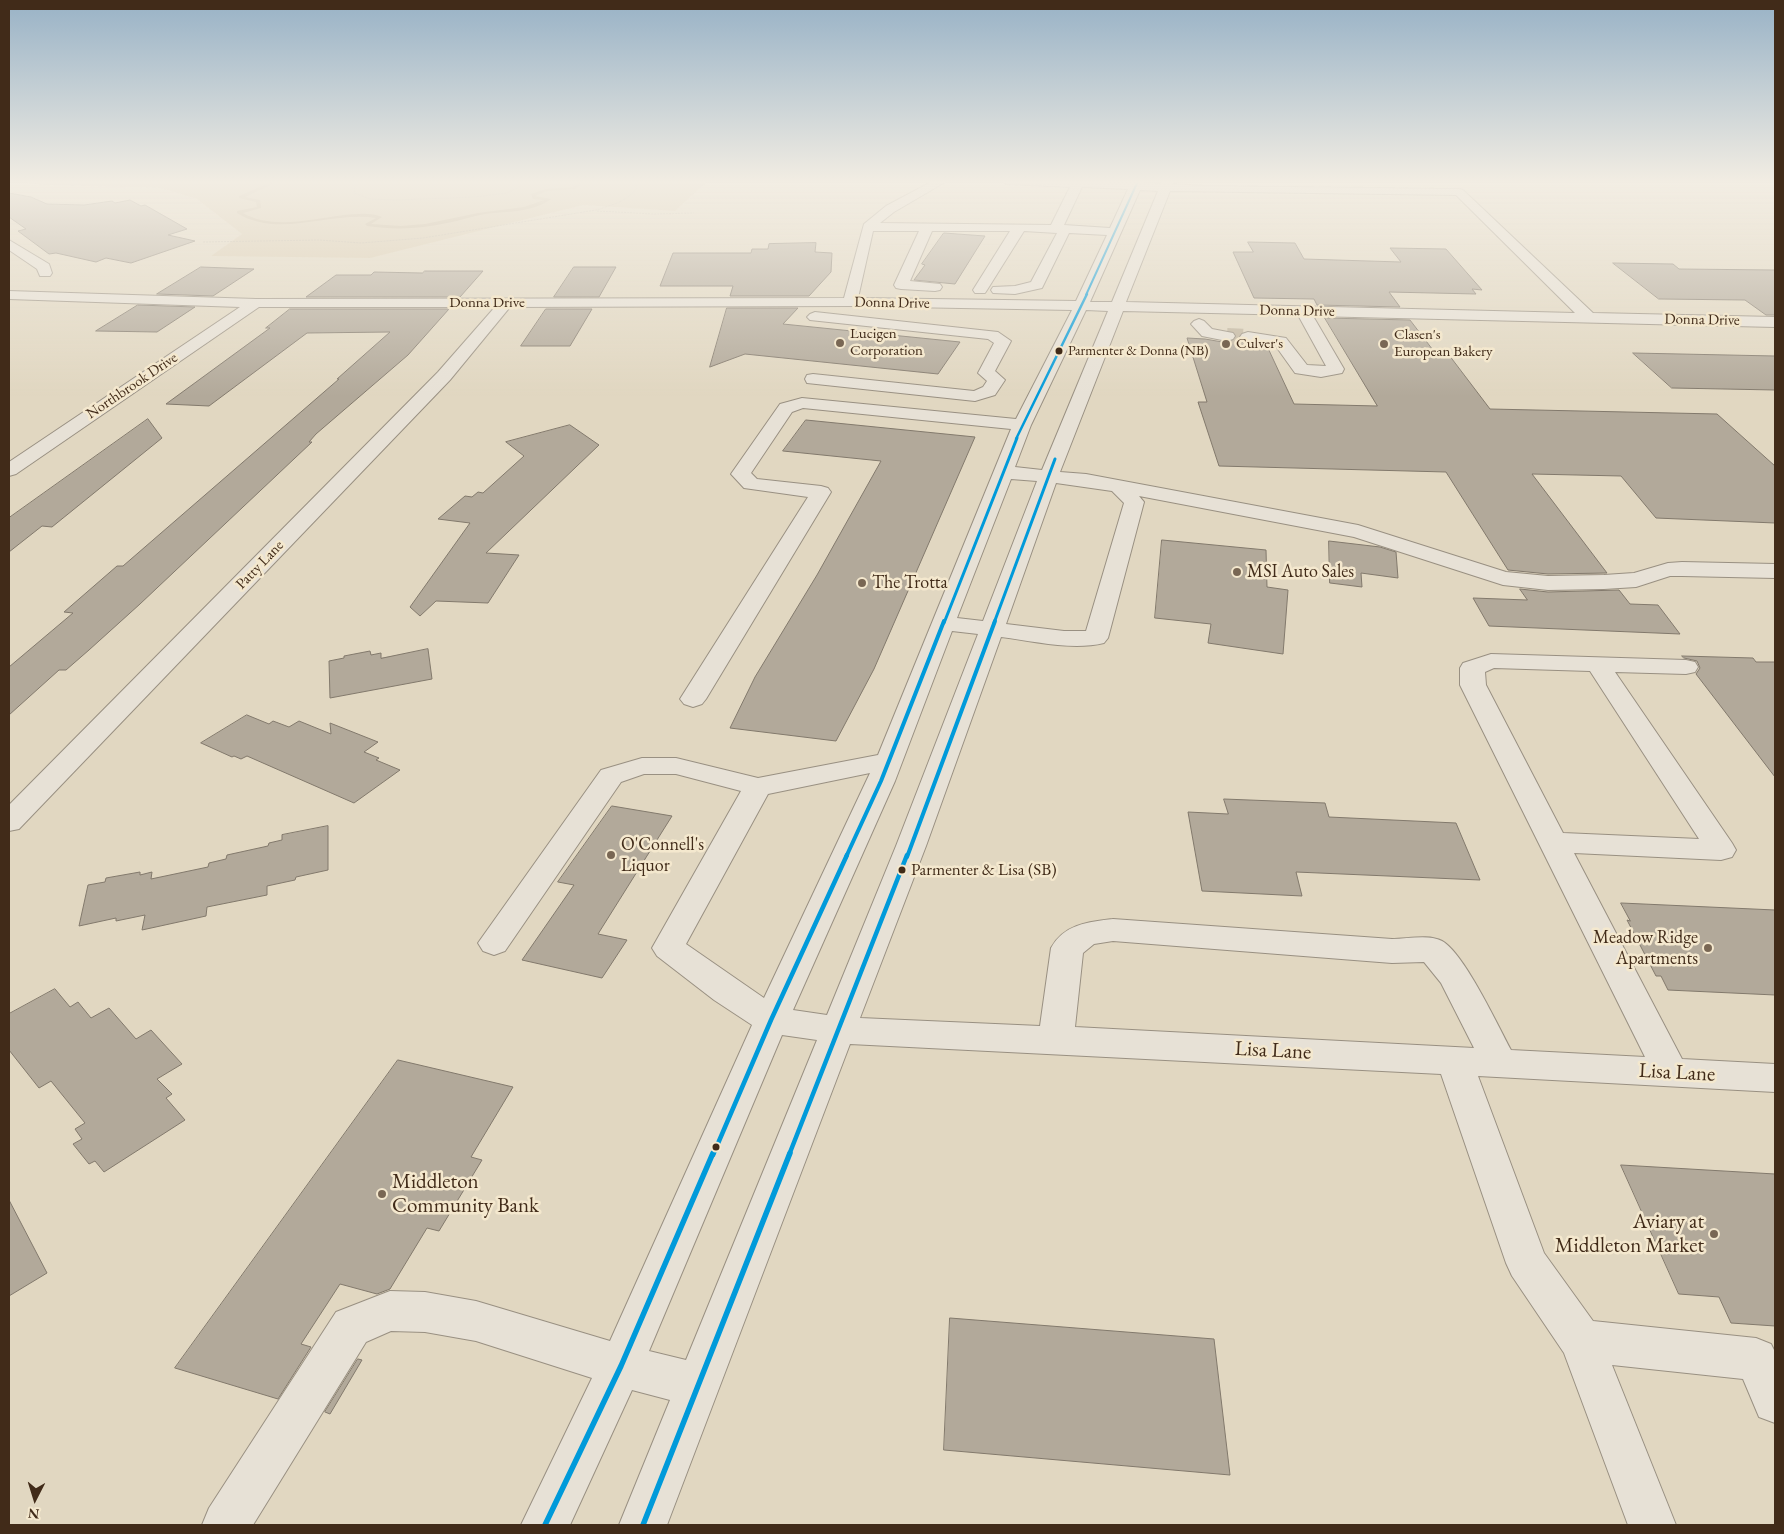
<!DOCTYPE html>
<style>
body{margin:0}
#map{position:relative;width:1784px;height:1534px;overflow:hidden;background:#e1d7c1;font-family:"EB Garamond",serif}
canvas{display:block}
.frame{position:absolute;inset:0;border:10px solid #412b19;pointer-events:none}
.north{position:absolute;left:10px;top:1474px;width:50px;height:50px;-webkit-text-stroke:4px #f4e8ce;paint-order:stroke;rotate:185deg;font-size:14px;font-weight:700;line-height:20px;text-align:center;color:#412b19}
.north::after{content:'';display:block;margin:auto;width:18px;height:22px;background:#412b19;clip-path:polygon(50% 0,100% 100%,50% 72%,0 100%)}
</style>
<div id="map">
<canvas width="1784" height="1534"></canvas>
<div class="frame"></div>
<div class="north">N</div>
</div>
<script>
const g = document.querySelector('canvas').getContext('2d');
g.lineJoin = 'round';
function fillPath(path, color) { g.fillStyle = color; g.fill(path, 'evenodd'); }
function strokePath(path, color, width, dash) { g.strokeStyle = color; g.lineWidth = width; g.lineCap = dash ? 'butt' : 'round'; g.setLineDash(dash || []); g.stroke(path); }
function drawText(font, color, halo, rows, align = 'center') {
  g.font = font + ' "EB Garamond",serif'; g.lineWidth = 5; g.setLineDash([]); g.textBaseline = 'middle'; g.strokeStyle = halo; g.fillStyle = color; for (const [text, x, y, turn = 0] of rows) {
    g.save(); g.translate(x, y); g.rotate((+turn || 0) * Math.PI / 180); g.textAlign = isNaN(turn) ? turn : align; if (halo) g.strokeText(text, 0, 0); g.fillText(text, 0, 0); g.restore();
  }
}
const green = new Path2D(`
 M9,181H708L675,211L583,205L370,258L211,256L242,234L197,199L161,188L48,185Z`);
const stream = new Path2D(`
 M279,181L245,197L260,200L261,208L243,213C272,230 312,219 344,215C356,214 371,212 382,217L371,224L401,226L425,224L478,213L524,207L544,200L533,199L531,194L546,189L573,187L580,181H584L575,189L547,191L535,196L551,199C532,213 507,211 485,214C472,216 460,221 447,223C421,229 394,230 367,226L365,224L376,218C330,211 279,239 237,213V211L257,207L256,202L239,198V196L271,182Z`);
const building = new Path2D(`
 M9,193L31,197L47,204L84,205L112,201L115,203L130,200L141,206L145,205L187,229L168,235L195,241L131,263L106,258L96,262L56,253L49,254L18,231L26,229L9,217Z
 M944,233L985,236L955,284L914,280L925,265L922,264Z
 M1248,242L1295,243L1304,259L1401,262L1390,248L1446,249L1482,290L1472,289L1476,294L1389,292L1400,307L1317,305L1314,299L1254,298L1233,252H1253Z
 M816,243L815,252L832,253L831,272L809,296H730L733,286H660L673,253H751L752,249H768L769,244Z
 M1613,263L1673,264L1679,269L1775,270V315H1766L1745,300L1659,299Z
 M201,267L254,269L213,296L157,294Z
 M574,267H616L599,297H554Z
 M425,271H483L460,297H306L336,275H371L374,272L422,273Z
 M138,305L195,307L157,332L96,331Z
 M727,308H798L783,324L960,342L938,374L745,354L710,367Z
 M290,309H449L408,355L316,434L309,442H312L140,604L89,650L66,670H59L9,715V667L73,613L64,612L117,566H123L339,379H337L390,332L307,333L209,406L166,404L270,328H266Z
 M546,309H592L570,346H521Z
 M1325,318L1410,320L1436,354L1449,355L1490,409L1717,414L1775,466V523L1656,518L1621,476L1532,474L1607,573L1548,574L1508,570L1446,472L1219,466L1198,402H1207L1187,338L1205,339L1228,343L1235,340L1237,337L1235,333H1240L1238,338L1242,342L1267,346L1294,404L1377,406Z
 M1633,353L1775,356V390L1672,388Z
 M148,419L162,438L52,527L42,526L9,552V518Z
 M806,420L975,437L874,669L836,741L730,728L755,677L817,575L881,461L783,451Z
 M570,425L599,445L486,553L519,555L488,603L436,601L420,616L410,607L470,523L438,519L465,496L472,497L478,492L483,493L524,456L506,442Z
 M1162,540L1266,550L1267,587L1288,590L1283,654L1208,643L1211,624L1155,618Z
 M1329,541L1380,547L1396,552L1398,578L1361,573L1362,587L1330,583Z
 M1520,589L1548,592L1619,590L1630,604L1658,605L1680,634L1489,626L1473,598L1527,600Z
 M428,649L432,679L330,698L329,661L344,658V656L370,651L371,655L381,653V658Z
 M1682,656L1753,658L1756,662H1775V777L1696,674L1700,668L1697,661L1684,658Z
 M247,715L269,724L273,721L289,727L299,721L331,734L330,723L378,742L364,752L379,758L376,760L400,770L354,803L247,756L241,759L234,756L232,757L201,743Z
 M1224,799L1325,803L1329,817L1456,823L1480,880L1296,872L1302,896L1202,891L1188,812L1228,814Z
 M612,806L672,816L598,934L627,940L602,978L522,960L574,885L558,882Z
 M328,826V870L296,877L295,880L267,886V895L207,907L206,916L142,930L145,915L116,921V918L79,926L88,885L105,882L106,878L140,872V875L152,872L151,879L208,867L209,863L226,859L227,855L268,846L269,843L282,840V835Z
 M1621,903L1775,910V995L1668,990L1661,976H1656L1627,920L1630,921Z
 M55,989L70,1007L78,1002L91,1018L109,1008L136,1039L151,1030L182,1064L157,1079L172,1094L166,1098L185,1120L104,1172L95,1161L89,1164L73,1144L82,1139L75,1129L85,1123L51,1081L39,1088L9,1050V1014Z
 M398,1060L513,1087L471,1157L482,1160L439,1231L427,1228L390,1289L377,1294L340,1284L301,1344L311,1347L278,1399L175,1368Z
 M1621,1165L1775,1174V1326L1731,1323L1719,1297L1679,1294Z
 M9,1200L47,1273L9,1296Z
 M950,1318L1214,1339L1230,1475L944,1450Z
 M358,1359L362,1360L330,1414L325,1412Z`);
const minorTunnel = new Path2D(`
 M1227,336L1248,337`);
const path = new Path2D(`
 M356,181L354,193L370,199L396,200L475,197L507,193L523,185L524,181
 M597,211L654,214L694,213
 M203,242L319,240L361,243L423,238L596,210C612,205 626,202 637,188L635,181`);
const minor = new Path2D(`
 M933,181H947L894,212L880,223L1051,225L1070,187L1007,184L1001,181L1132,183L1144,181L1143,183L1161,184L1162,181H1174L1172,184L1204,186L1459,189L1463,190L1593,313L1775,317V327L1313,316L1344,369L1342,373L1321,377L1295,373L1275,345L1242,340L1240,337L1242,334L1248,332L1286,338L1307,365L1326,366L1298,315L1123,311L1060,472L1086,474L1358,525L1506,572L1548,576L1604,575L1634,573L1668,563L1682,562L1775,564V578L1682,576H1670L1636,587L1604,589L1548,590L1503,585L1354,537L1139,496L1144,502L1108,638L1104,643C1072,651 1034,641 1001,637L926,846L860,1018L1040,1026L1051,948C1064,924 1088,922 1113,919L1392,939C1407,939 1429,934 1442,941C1464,953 1498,1026 1511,1050L1645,1057L1460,685V668L1463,663L1491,654L1686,660L1695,662L1698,667L1695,672L1686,674L1615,672L1732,843L1736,850L1732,857L1721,860L1574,853L1682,1059L1775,1064V1092L1478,1076L1544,1253L1593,1321L1756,1338L1771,1344L1775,1352V1423L1759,1417L1743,1379L1612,1365L1676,1525H1628L1564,1353L1512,1276L1506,1263L1441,1074L850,1044L667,1525H619L670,1400L632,1390L570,1525H521L592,1378L476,1341L425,1332L391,1331L366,1342L253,1525H202L209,1508L336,1312L390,1291L425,1292L476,1301L610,1341L752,1025L714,1000L657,956L652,948L741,791L676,774H644L621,782L505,951L494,955L483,951L478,943L601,770L642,758H676L758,778L878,755L1011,429L803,408L792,412L751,473L757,479L821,486L828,488L831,492L706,699L702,704L693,707L684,704L680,699L808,497L744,488L731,474L780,404L802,398L1016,419L1072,310L850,306L510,307L450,380L19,829L9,831V805L438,372L495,307H259L16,474L9,476V462L240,307L9,299V291L256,299L844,298L864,224L886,206ZM1082,187L1128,189L1110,228L1064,225ZM1140,190L1158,191L1112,302H1090ZM1170,191L1456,195L1575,313L1126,302ZM873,231H919L894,285L896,288L901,289L935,291L940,290L942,287L940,284L910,281L932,231H1010L973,290L975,293H985L987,290L1024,231L1057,233L1031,282L1015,286L993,287L991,290L993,293L1015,294L1042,288L1069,233L1107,235L1076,301L858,298ZM1086,310L1108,311L1042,470L1015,467L1031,425ZM1011,479L1037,481L983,621L957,618ZM1056,483L1112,491L1124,503L1086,631H1064L1006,624ZM952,631L978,634L896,846L827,1015L793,1010L895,781ZM1494,668L1590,671L1699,839L1563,833L1486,685L1485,672ZM870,773L764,998L686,944L768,794ZM1113,941L1392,963L1424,962L1441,983L1474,1048L1075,1027L1083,953L1094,944ZM782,1035L817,1040L686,1360L649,1351Z
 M9,240L49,264L52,273L50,276H40L37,269L9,250Z
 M815,312L998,332L1011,341L995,371L1005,380L995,395L975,401L807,383L805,379L807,375L813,374L974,391L983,387L987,381L978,373L994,343L988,339L810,320L807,317L810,314Z
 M1199,319L1204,321L1212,329L1233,333L1235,336L1233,339L1227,341L1202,336L1191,324L1194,321Z`);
const bus1Far5 = new Path2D(`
 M1086,295L1138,181`);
const bus1Far4 = new Path2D(`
 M1016,439L1087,294`);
const bus1Far3 = new Path2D(`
 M944,623L1017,438
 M994,623L1055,459`);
const bus1Far2 = new Path2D(`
 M846,857L881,781L944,621
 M907,857L995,621`);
const bus1Far1 = new Path2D(`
 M713,1155L771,1020L847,855
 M789,1155L907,855`);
const bus1 = new Path2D(`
 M545,1525L621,1366L713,1153
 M643,1525L790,1153`);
const markers = [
 [840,343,5,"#796754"],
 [1226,344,5,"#796754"],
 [1384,344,5,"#796754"],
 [1059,351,4.5,"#412b19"],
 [1237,572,5,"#796754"],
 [862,583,5,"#796754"],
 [611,855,5,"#796754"],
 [902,870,4.5,"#412b19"],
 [1708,948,5,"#796754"],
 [716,1147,4.5,"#412b19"],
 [382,1194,5,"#796754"],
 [1714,1234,5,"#796754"]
];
const farBusnames = [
 ["Parmenter & Donna (NB)",1068,351]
];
const farStreetnames = [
 ["Donna Drive",487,303],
 ["Donna Drive",892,303,1],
 ["Donna Drive",1297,311,1],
 ["Donna Drive",1702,320,1],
 ["Northbrook Drive",132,386,-34],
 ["Patty Lane",260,565,-46]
];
const farPoinames = [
 ["Lucigen",850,334],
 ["Corporation",850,351],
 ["Clasen's",1394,335],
 ["European Bakery",1394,352],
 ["Culver's",1236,344]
];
const busNames = [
 ["Parmenter & Lisa (SB)",911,870]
];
const poiNames = [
 ["MSI Auto Sales",1247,572],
 ["The Trotta",872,583],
 ["O'Connell's",621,845],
 ["Liquor",621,866],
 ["Meadow Ridge",1698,938,"right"],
 ["Apartments",1698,959,"right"]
];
const nearStreetnames = [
 ["Lisa Lane",1273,1051,3],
 ["Lisa Lane",1677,1073,3]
];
const nearPoinames = [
 ["Middleton",392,1182],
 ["Community Bank",392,1206],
 ["Aviary at",1704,1222,"right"],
 ["Middleton Market",1704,1246,"right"]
];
fillPath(green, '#d8c9ac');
fillPath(stream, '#c1b093');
fillPath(building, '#b2a99a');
strokePath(building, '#82796c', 1);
strokePath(minorTunnel, '#c1b59f', 16, [16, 8]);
strokePath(minor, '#999082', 2);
strokePath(path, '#aaa399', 1, [0.5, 1]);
fillPath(minor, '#e7e1d6');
strokePath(bus1Far5, '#009ada', 2);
strokePath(bus1Far4, '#009ada', 2.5);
strokePath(bus1Far3, '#009ada', 3);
strokePath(bus1Far2, '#009ada', 4);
strokePath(bus1Far1, '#009ada', 4.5);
strokePath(bus1, '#009ada', 5.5);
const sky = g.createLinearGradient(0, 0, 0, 396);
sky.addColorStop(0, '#98b2c6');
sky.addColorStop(0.46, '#f2ede3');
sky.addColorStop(1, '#f2ede300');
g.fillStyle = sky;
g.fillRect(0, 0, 1784, 396);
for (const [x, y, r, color] of markers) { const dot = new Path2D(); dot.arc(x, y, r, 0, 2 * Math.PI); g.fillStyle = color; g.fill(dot); strokePath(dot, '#f4e8ce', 2); }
drawText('14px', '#412b19', '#f4e8ce', farBusnames, 'left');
drawText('15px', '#412b19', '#f4e8ce', farStreetnames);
drawText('15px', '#412b19', '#f4e8ce', farPoinames, 'left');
drawText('17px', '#412b19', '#f4e8ce', busNames, 'left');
drawText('18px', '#412b19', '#f4e8ce', poiNames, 'left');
drawText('21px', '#412b19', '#f4e8ce', nearStreetnames);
drawText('21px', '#412b19', '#f4e8ce', nearPoinames, 'left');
</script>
